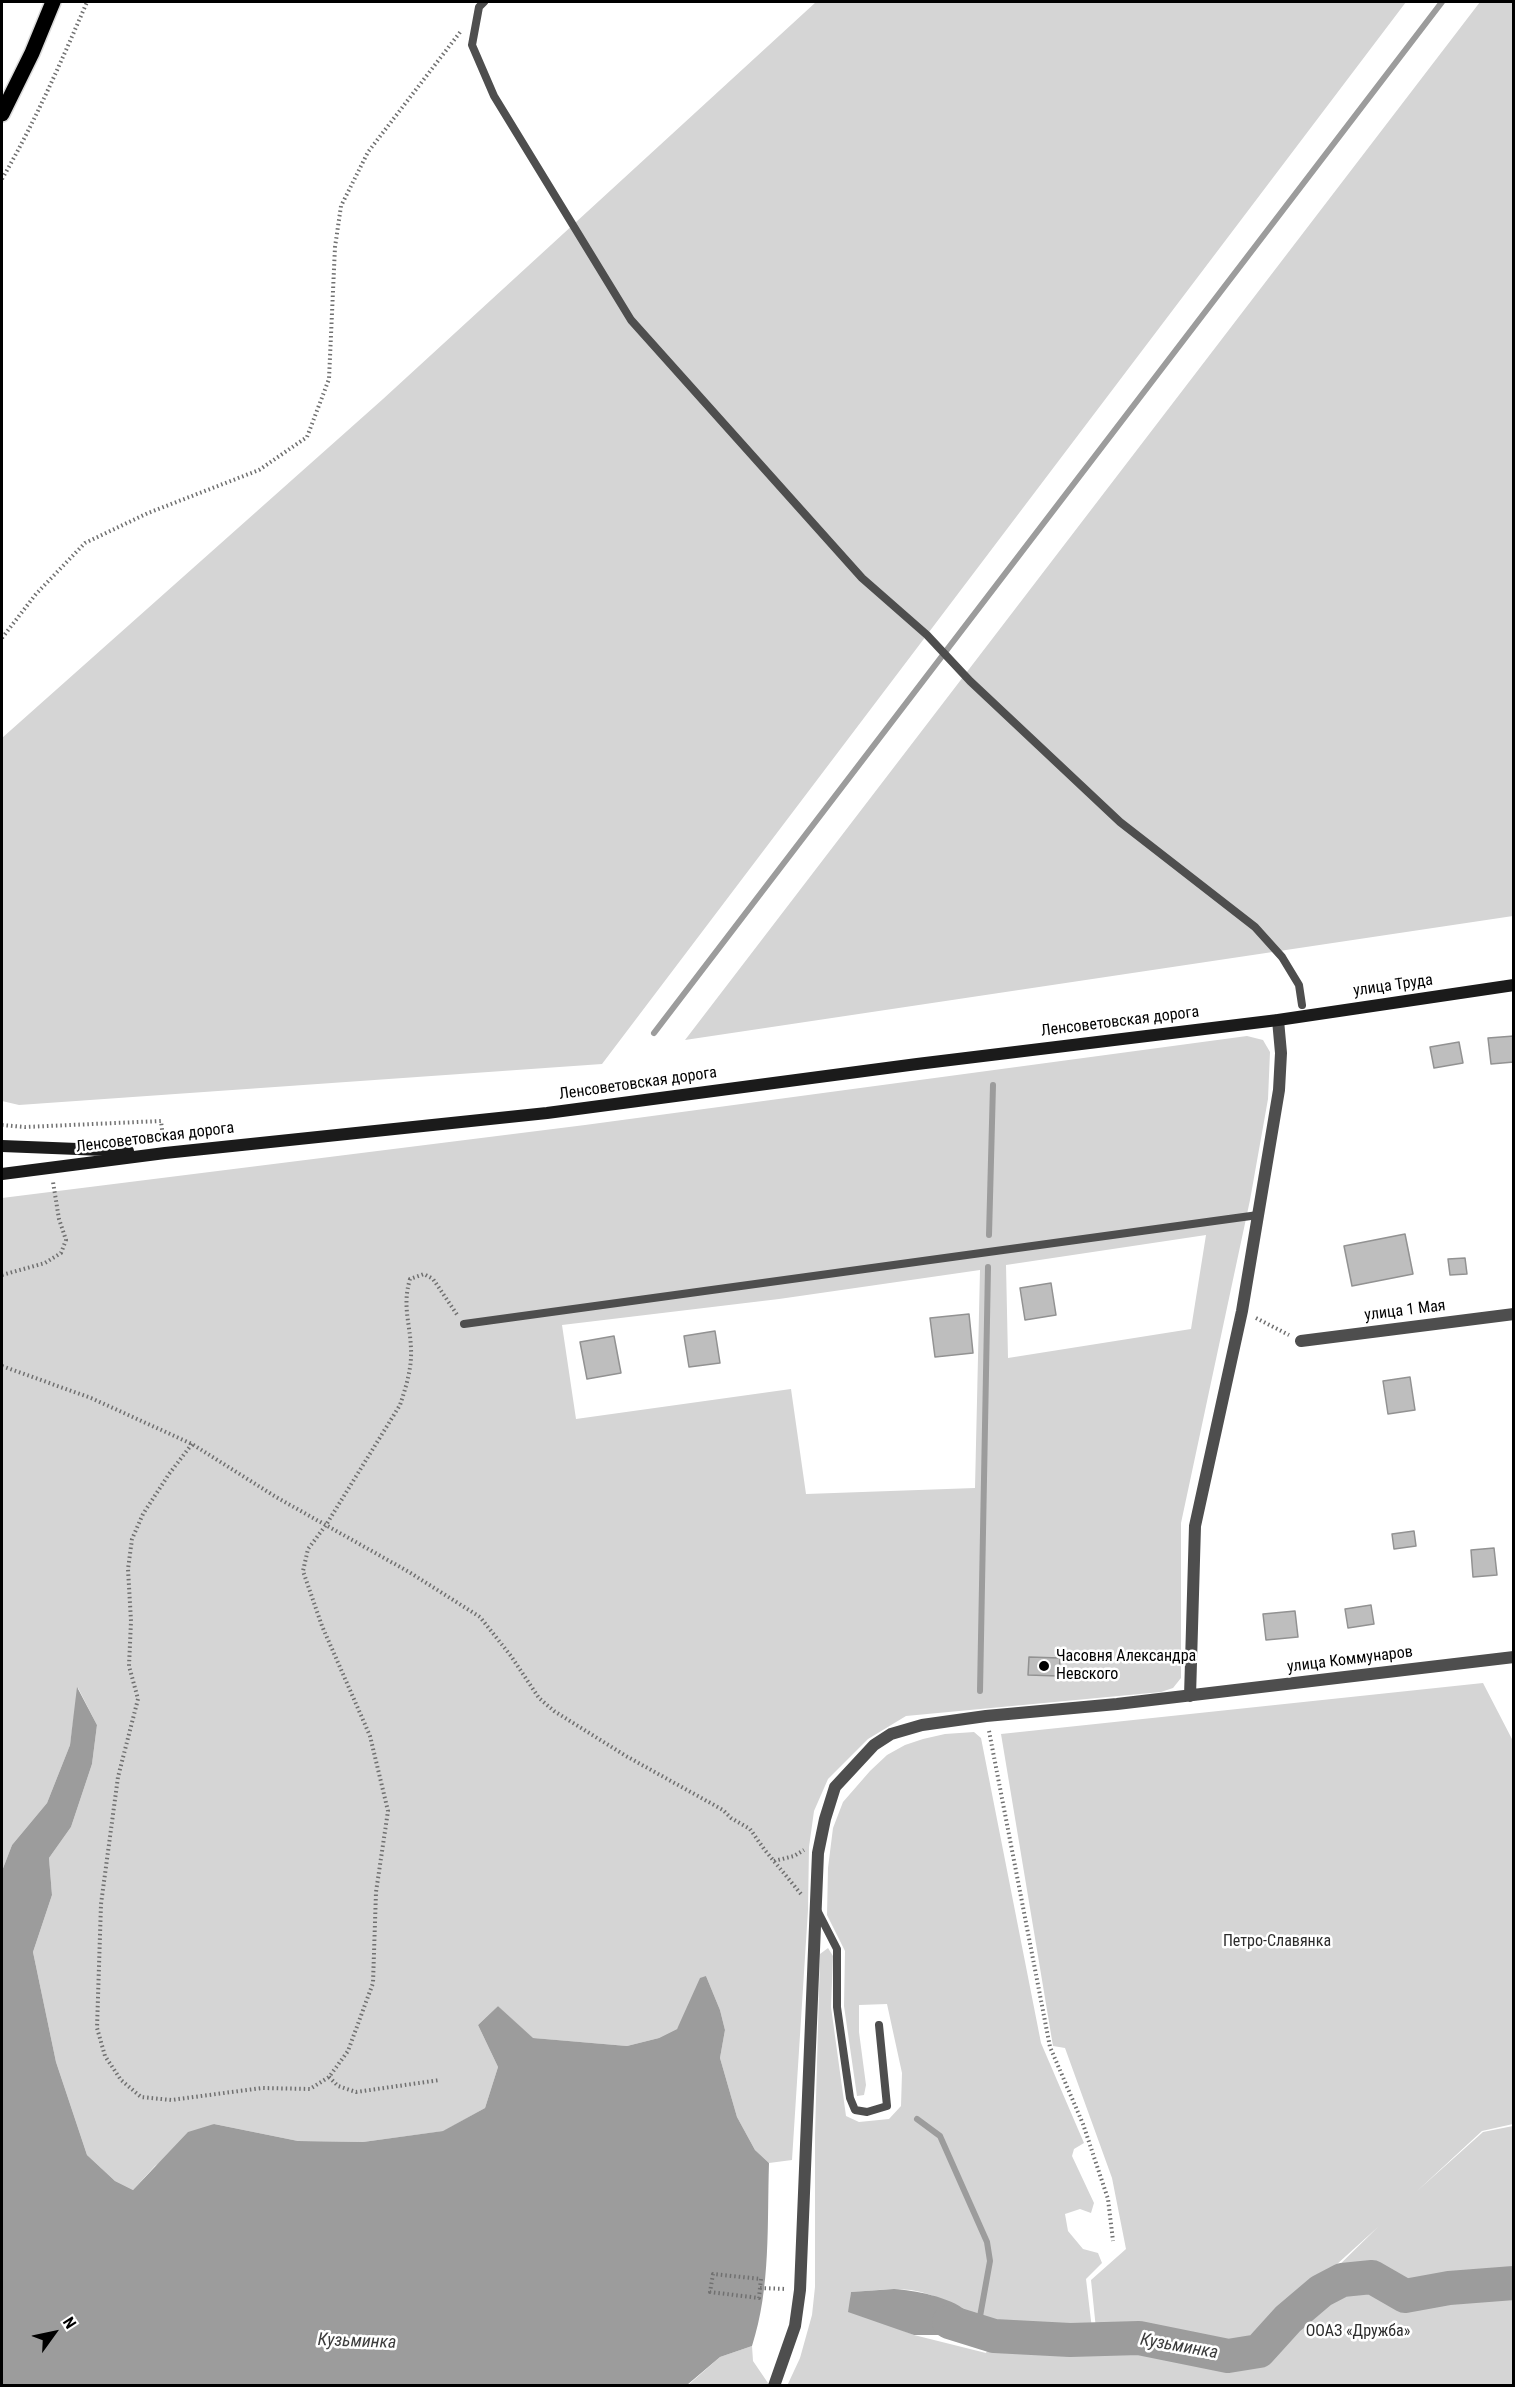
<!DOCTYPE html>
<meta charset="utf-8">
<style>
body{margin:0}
#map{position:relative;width:1515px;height:2387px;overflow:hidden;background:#fff;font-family:"Roboto Condensed",sans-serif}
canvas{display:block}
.frame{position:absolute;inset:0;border:3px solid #000;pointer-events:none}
.north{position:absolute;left:24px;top:2303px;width:60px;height:60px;-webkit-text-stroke:4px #fff;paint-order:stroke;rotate:57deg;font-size:16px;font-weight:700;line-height:24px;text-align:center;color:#000}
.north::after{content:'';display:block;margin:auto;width:21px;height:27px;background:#000;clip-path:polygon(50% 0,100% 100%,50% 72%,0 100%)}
</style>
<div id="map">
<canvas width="1515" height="2387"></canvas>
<div class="frame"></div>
<div class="north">N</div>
</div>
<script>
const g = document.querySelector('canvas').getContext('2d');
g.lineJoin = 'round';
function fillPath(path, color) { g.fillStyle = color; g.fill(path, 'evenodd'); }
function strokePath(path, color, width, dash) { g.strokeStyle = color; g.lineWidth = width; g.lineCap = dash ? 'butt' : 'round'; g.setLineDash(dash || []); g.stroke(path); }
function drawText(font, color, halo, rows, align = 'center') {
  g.font = font + ' "Roboto Condensed",sans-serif'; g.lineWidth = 5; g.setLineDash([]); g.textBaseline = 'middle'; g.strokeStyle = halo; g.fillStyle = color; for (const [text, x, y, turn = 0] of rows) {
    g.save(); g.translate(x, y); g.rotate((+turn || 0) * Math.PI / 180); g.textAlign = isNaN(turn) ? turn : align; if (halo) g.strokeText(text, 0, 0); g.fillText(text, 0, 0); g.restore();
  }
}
const green = new Path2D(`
 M816,2H1406L602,1064L19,1105L2,1101V738L383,399Z
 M1480,2H1513V916L685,1040Z
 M1247,1036L1263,1040L1270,1052L1268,1099L1250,1200L1181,1523V1678L1173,1688L1161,1692L906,1716L868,1739L828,1779L814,1811L809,1847L808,1910L792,2160L769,2163L755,2150L737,2117L720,2058L725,2030L720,2010L706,1976L677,2029L659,2038L627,2046L532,2038L498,2006L478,2025L498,2067L485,2108L444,2131L363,2142L298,2141L214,2124L155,2166L133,2190L115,2181L87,2155L56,2062L33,1952L52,1895L49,1858L71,1827L92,1764L97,1725L78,1688L70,1745L47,1803L12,1845L2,1871V1198L585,1125ZM1206,1235L1191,1329L1008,1358L1006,1265ZM980,1270L975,1488L806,1494L791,1389L576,1419L562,1325L779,1299Z
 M1483,1683L1513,1741V2124L1482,2131L1416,2192L1483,2132L1513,2126V2385L787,2386L800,2358L812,2315L815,2287V2135L820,1954L828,1948L833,1956L831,2007L846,2116L859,2122L889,2119L901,2106L902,2073L887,2004L859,2005V2032L866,2085L864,2095L857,2096L844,2006L845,1951L827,1915L828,1868L833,1828L843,1802L870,1771L887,1755L905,1745L923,1739L945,1734L974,1732L981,1738L1041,2043L1084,2143L1074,2149L1072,2156L1094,2203L1091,2213L1080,2209L1065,2214L1068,2231L1083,2249L1098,2253L1102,2263L1086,2279L1092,2329C1055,2332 1014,2331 979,2317C957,2308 935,2293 911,2290C892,2288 871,2291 851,2292L850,2302L894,2327L914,2335L986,2353L994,2336L1070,2340L1139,2338L1228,2356L1259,2351C1284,2324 1309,2298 1341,2280L1330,2274L1378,2227L1262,2332L1224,2344L1096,2329L1091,2280L1126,2249L1112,2178L1065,2048L1053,2046L1001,1734Z
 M752,2346L753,2361L768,2383L767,2386H687L720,2357Z`);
const water = new Path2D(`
 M77,1687L97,1725L92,1764L71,1827L49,1858L52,1895L33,1952L56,2062L87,2155L115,2181L133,2190L188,2132L214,2124L298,2141L363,2142L443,2131L485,2108L498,2067L478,2025L498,2006L533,2038L627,2046L659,2038L677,2029L700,1978L706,1976L720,2010L725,2030L720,2058L737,2117L755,2150L769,2163C767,2223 771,2288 752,2346L720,2357L687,2385H2V1871L12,1845L47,1803L70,1745Z
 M894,2289C913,2290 951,2297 966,2311C976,2320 982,2328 994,2336L980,2339L955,2335H914L848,2312L851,2292Z`);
const stream = new Path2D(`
 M654,1033L1442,2
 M989,1235L993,1085
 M980,1691L988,1267
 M917,2119L940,2136L987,2242L990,2261L979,2322L981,2332`);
const river = new Path2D(`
 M949,2322L994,2336L1070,2340L1139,2338L1228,2356L1259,2351L1288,2319L1321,2291L1342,2280L1372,2277L1405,2296L1449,2288L1514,2283`);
const building = new Path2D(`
 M1514,1036V1062L1491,1064L1488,1038Z
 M1459,1042L1463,1063L1434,1068L1430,1047Z
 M1405,1234L1413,1274L1352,1286L1344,1246Z
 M1465,1258L1467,1274L1450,1275L1448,1259Z
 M1051,1283L1056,1315L1025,1320L1020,1288Z
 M969,1314L973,1353L935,1357L930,1318Z
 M715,1331L720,1363L689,1367L684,1336Z
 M614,1336L621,1373L587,1379L580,1342Z
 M1410,1377L1415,1410L1388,1414L1383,1381Z
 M1414,1531L1416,1546L1394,1549L1392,1534Z
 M1494,1548L1497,1575L1473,1577L1471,1550Z
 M1371,1605L1374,1624L1348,1628L1345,1609Z
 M1295,1611L1298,1637L1266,1640L1263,1614Z
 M1029,1657L1060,1658L1059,1676L1028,1675Z`);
const path = new Path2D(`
 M2,179C35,122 61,62 87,2
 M2,638L36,594L85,543L148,513L259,470L307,437L329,379L335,247L341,206L368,152L461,31
 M2,1125L25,1127L161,1121L163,1138
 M2,1275L45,1263L61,1253L66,1240L59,1219L53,1182
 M1256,1318L1289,1335
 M2,1366L91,1398L192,1444L276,1497L409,1572L480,1617L511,1656L539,1698L554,1711L626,1756L723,1810L731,1818L750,1829L764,1849L801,1894
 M192,1444L169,1474L143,1514L132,1539L128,1569L131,1621L129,1666L138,1699L118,1777L101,1904L97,2028L105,2056L121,2080L141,2097L171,2100L262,2088L310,2089L329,2077L348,2051L373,1983L376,1892L388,1811L370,1736L322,1626L303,1571L308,1549L326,1525L400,1405C406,1387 412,1368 411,1349C410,1322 402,1306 410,1279L424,1274L433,1279L458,1316
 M989,1731L1050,2047L1083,2124L1108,2199L1113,2241
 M774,1861L794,1856L804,1850
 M329,2077L338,2086L356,2092L440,2080
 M760,2288L759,2298L710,2292L713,2274L761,2279L760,2288L787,2289`);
const lane = new Path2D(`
 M484,2L479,7L472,45L494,96L631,320L862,578L927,635L970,681L1120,822L1255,927L1282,957L1299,985L1302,1005
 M464,1324L1258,1215
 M816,1908L837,1949V2007L850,2098L855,2110L867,2112L887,2106L879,2025`);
const street = new Path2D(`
 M1301,1341L1514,1314
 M1190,1696L1195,1526L1242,1311L1279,1090L1281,1053L1278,1020
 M774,2386L795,2326L800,2290L818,1853L825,1819L835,1787L874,1745L891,1734L922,1725L986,1716L1117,1704L1514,1657`);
const secondary = new Path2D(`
 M2,1146L128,1151
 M2,1174L165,1153L547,1113L917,1064L1278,1020L1514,985`);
const primary = new Path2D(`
 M2,114L32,53L53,2`);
const markers = [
 [1044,1666,6,"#000"]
];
const streetNames = [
 ["улица Труда",1393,986,-8],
 ["Ленсоветовская дорога",1120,1022,-7],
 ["Ленсоветовская дорога",638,1084,-8],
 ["Ленсоветовская дорога",155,1138,-7],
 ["улица 1 Мая",1405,1311,-7],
 ["улица Коммунаров",1350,1660,-7]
];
const poiNames = [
 ["Часовня Александра",1056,1657],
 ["Невского",1056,1675]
];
const parkNames = [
 ["Петро-Славянка",1277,1942],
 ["ООАЗ «Дружба»",1358,2332]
];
const waterNames = [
 ["Кузьминка",357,2342,2],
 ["Кузьминка",1179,2347,10]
];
fillPath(green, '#d5d5d5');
fillPath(water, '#9c9c9c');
strokePath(stream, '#9c9c9c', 6);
strokePath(river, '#9c9c9c', 34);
fillPath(building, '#bebebe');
strokePath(building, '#929292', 1.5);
strokePath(primary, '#dbdbdb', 18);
strokePath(path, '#707070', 4, [1.5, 3]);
strokePath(lane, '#4e4e4e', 8);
strokePath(street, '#4e4e4e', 12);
strokePath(secondary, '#1b1b1b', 12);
strokePath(primary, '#000', 15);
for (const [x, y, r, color] of markers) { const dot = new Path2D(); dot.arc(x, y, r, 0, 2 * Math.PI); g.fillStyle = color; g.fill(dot); strokePath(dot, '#fff', 2); }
drawText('16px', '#000', '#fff', streetNames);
drawText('16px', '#000', '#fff', poiNames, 'left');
drawText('16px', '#2c2c2c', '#fff', parkNames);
drawText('italic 18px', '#3d3d3d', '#fff', waterNames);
</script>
